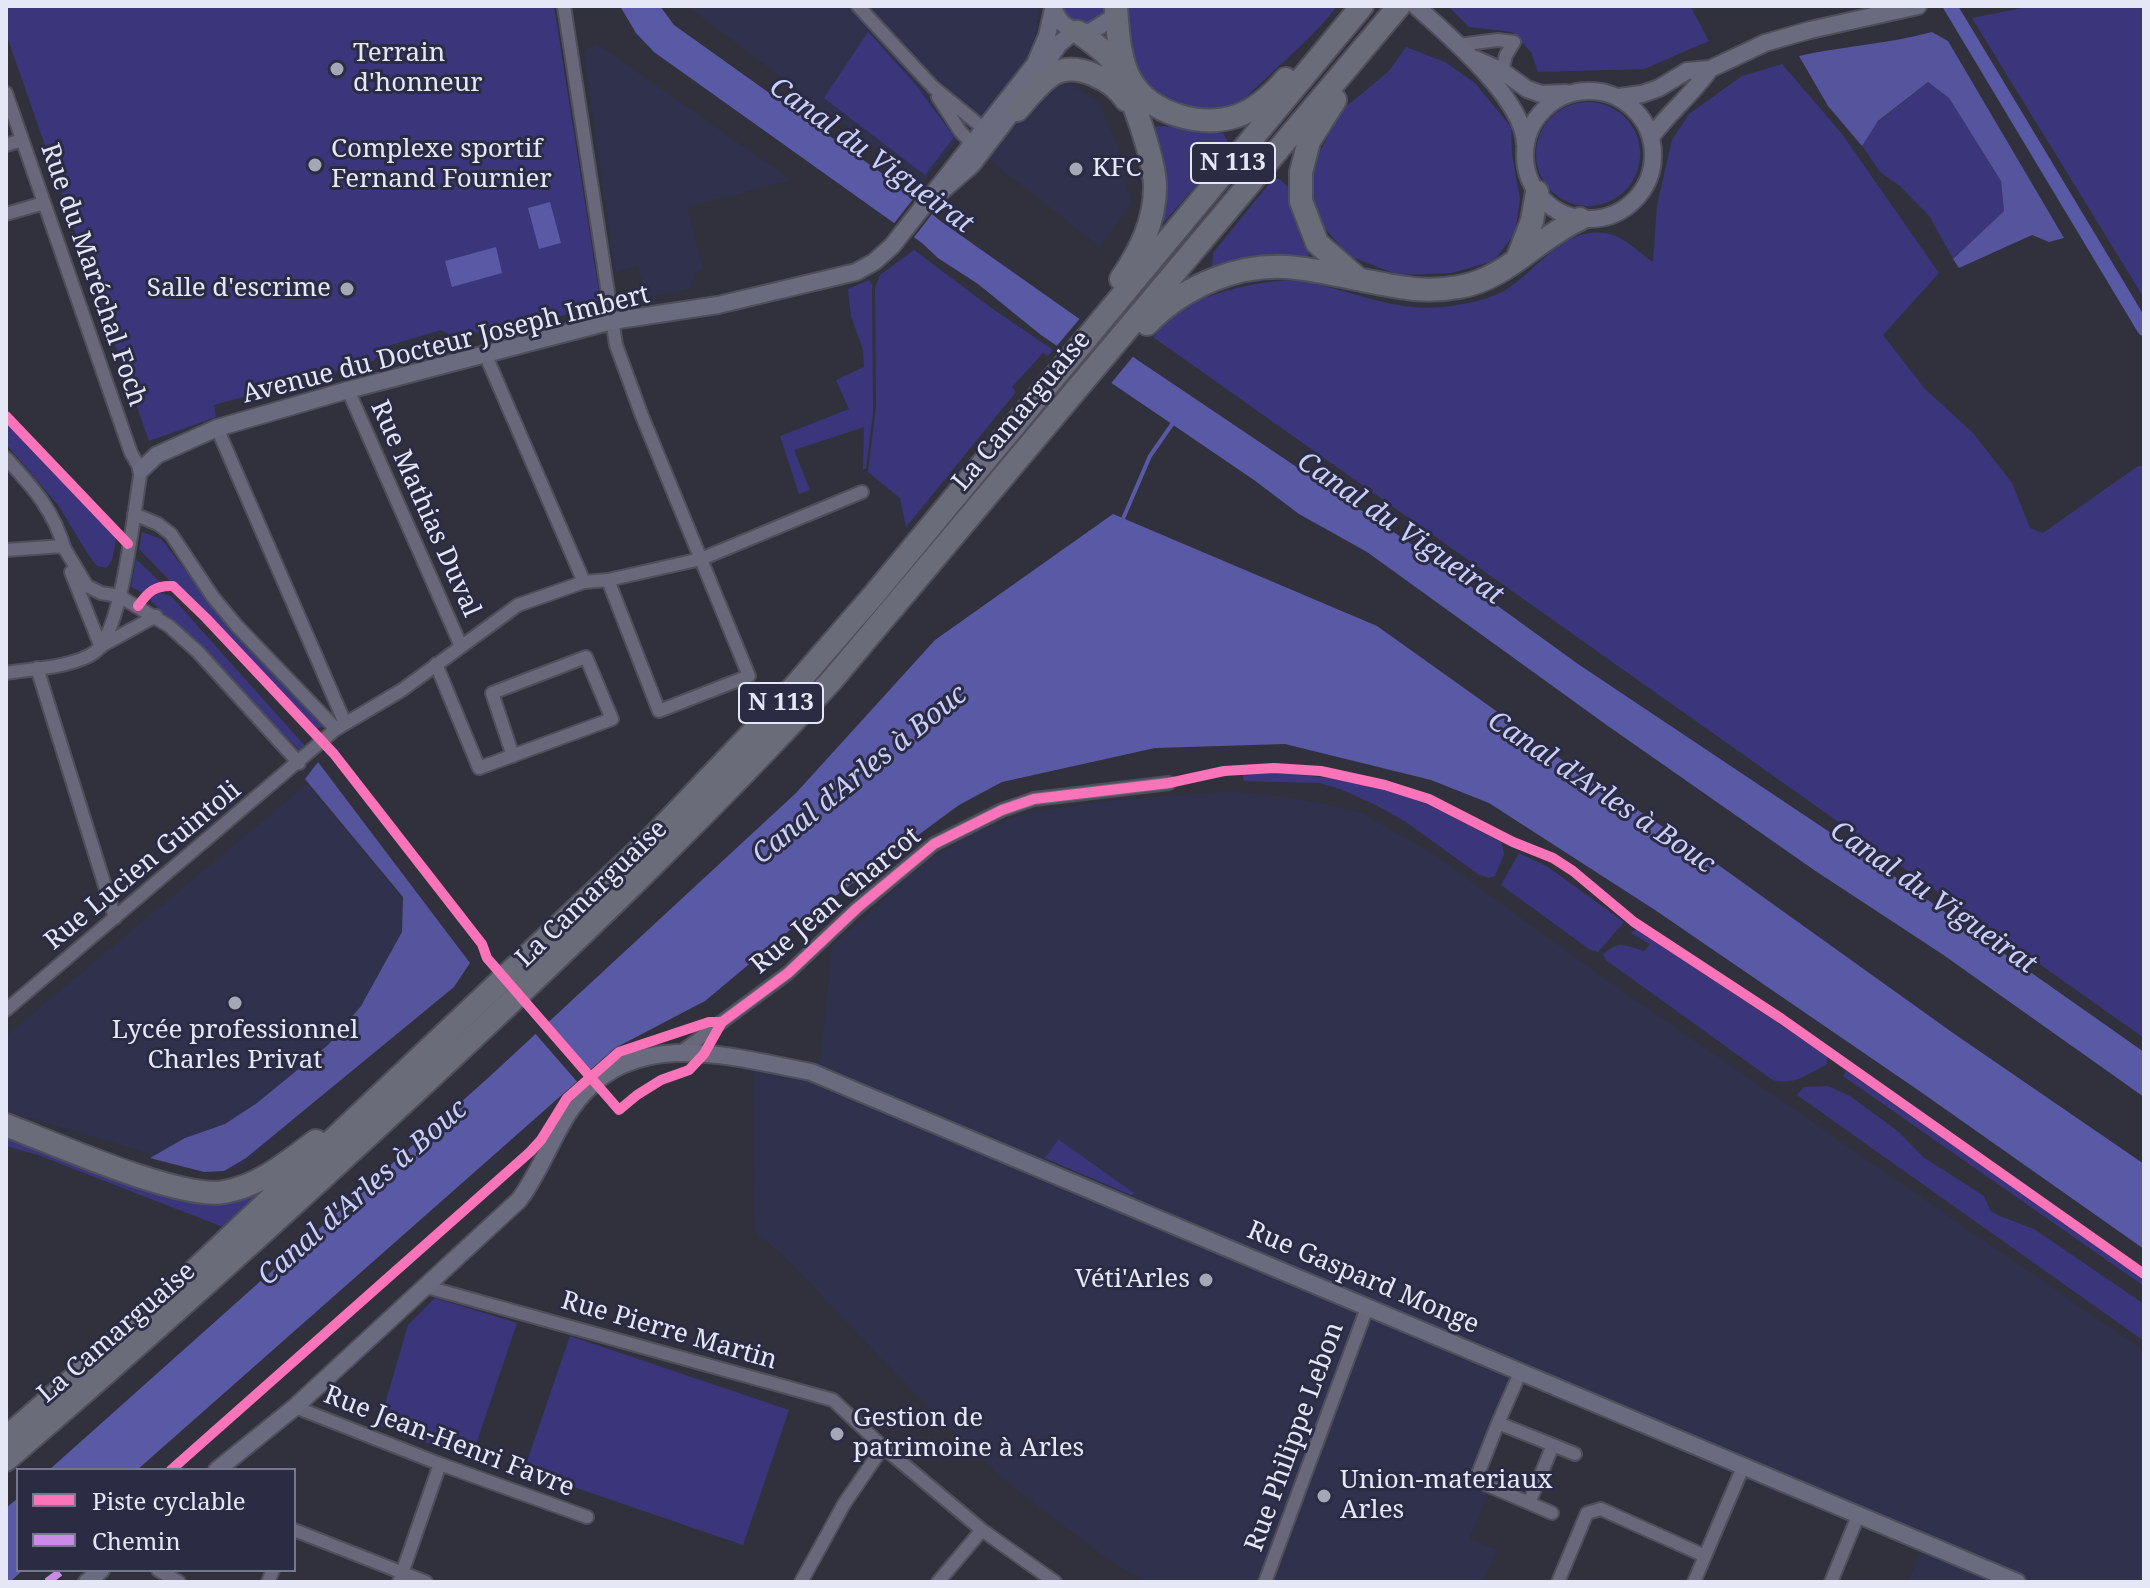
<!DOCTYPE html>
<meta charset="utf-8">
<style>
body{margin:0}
#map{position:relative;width:2150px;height:1588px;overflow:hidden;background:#31313e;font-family:"Noto Serif",serif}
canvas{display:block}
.frame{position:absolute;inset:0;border:8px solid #e5e7f7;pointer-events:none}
.legend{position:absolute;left:16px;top:1468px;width:280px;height:104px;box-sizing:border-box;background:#2b2c44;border:2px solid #75778c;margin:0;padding:10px 14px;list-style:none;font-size:24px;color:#e5e7f7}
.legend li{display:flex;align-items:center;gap:16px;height:40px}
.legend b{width:40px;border:2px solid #75778c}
</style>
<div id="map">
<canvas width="2150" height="1588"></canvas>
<div class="frame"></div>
<ul class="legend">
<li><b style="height:10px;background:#fb73b8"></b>Piste cyclable</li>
<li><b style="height:10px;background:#ca8be6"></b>Chemin</li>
</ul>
</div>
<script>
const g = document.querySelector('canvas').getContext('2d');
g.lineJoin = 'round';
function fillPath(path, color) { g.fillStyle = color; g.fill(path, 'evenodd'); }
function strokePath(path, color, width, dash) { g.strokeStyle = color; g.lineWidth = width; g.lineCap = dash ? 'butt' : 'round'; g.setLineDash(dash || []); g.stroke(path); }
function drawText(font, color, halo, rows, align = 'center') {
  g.font = font + ' "Noto Serif",serif'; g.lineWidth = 6; g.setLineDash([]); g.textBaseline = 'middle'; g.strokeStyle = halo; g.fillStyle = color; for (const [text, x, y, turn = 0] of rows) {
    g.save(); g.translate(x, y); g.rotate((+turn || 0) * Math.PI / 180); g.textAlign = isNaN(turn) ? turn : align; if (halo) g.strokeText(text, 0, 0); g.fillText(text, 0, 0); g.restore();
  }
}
const built = new Path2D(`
 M687,6H1040L1031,59L1099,102L1120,154L1131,203L1100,247L960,137L922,183Z
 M596,43L791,180L687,207L703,270L694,273L691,288L646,298L638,266L615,272L584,53Z
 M307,784L462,970L239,1168L182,1163L6,1111V1036Z
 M1233,791L1305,800L1362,813L1435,855L1602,977L2144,1351V1582H1908L1921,1551L1758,1485L1511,1376L1470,1474L1472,1484L1488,1494L1469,1539L1497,1549L1483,1582H1147L1113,1563L1007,1482L927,1406L785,1257L755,1232L754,1072L820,1061L832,946L928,860L976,831L1027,813L1115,800Z`);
const green = new Path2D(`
 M6,6H554L601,305L524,326L522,320L456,338L441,330L378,349L377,357L373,361L214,405L216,417L149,441L6,34Z
 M1058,6H1108L1099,22L1074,26Z
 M1129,6H1337C1316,34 1288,57 1263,81C1254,88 1245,101 1235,106C1222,113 1207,113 1193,110C1145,100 1119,53 1129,6Z
 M1448,6H1690L1709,41L1644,69L1538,72L1531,52L1512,32L1469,27Z
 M2032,6H2144V298L1972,18Z
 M868,32L915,84L954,137L925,175L824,98Z
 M1406,47L1445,62L1475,83L1511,127L1512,155L1520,199L1515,233L1494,261L1451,273L1399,275L1349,256L1320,223L1311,186L1316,159L1341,111L1389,71Z
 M1782,64L1842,134L1939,273L1883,335L1925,389L1973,433L2012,483L2030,528L2043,533L2138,466H2144V1038L1153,337C1160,330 1166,320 1173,314C1196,295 1273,276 1302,281C1356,291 1400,316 1457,305C1471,303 1492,298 1504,291C1539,270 1566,221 1613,235C1626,239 1641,254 1653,262L1657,205L1672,140L1689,114L1742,76Z
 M1928,82L1949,98L2001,181L2004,211L1953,259L1930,217L1900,186L1880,172L1861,144L1878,122Z
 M1536 154a52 52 0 1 1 104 0a52 52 0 1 1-104 0Z
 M1164,126L1223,133L1230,146L1159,228C1166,191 1170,162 1154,127Z
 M1273,179H1279L1287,186L1301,240L1309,255L1304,259L1212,267L1213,253Z
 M914,250L990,307L1053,350L1048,356L1043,353L1012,387L1016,392L906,527L900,498L868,472L876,407L875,288L880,275Z
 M869,280L872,285L873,413L866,468L863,470L864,427L794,450L810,490L799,494L780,436L849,409L836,380L864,367L863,350L851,316L848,289Z
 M6,422L117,535L112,560L107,568L97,566L88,554L58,505L6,444Z
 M142,532L161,539L208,599L325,724L323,727L315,729L309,725L189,595L169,580L139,549Z
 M136,559L160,582L143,593L131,587Z
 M155,591L171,596L305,746L299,750L151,601L150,595Z
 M1242,771C1288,773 1333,777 1378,787C1422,798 1462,822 1502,843L1504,854L1495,876L1489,878L1478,874L1406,822L1376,805L1340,789L1319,783L1244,781Z
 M1519,853L1548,867L1624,922L1598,952L1589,949L1501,885Z
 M1636,929L1828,1056L1826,1065C1808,1074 1791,1087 1771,1079L1606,960L1603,955C1619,939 1625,946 1644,951L1650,944L1631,933Z
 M1846,1071L2144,1278V1286L1843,1076Z
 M1828,1086L1850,1096L1899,1132L1923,1157L1984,1196L1990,1210L1997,1215L2034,1229L2144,1304V1341L1797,1095L1804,1087Z
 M6,1134L179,1195L273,1182L228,1229L38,1155L6,1146Z
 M1059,1139V1140L1134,1193L1131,1195L1045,1158Z
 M435,1298L517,1323L471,1459L379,1425L408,1325Z
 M570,1336L789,1410L743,1545L524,1470Z`);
const forest = new Path2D(`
 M1932,32L1948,41L2064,238L2049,242L2032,235L1959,268L1953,259L2004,211L2001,181L1949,98L1928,82L1878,121L1862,146L1828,106L1799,56C1843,46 1888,44 1932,32Z
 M318,762L470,963L454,987L246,1158L224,1171L204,1172L150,1158L185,1138L225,1124L257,1103L328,1045L361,1006L402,932L403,897L305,779Z`);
const water = new Path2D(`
 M620,6H660L674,25L908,192L939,220L1139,361L1426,554L1578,664L1861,853L2144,1052V1097L1942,954L1814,870L1608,726L1367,552L1299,514L1254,480L1041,335L978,284L938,258L922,243L654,52L636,33Z
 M550,202L561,243L539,249L528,208Z
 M496,247L502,273L452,287L445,261Z
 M1113,514L1377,626L1499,713L1532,740L1689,844L1953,1033L2144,1164V1249L1918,1090L1655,910L1489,803L1431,780L1285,744L1155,748L1002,782L959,805L796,925L705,1001L615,1048L137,1470H49L488,1078L796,793L935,640Z
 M18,1498V1570H23L10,1582H6V1508Z`);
const pier = new Path2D(`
 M917,194L935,210L912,240L892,226Z
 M1082,316L1136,353L1108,387L1054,349Z
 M545,1020L592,1075L580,1085L533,1031Z`);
const stream = new Path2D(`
 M1122,521L1150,456L1173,423`);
const canal = new Path2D(`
 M1950,6L2144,329`);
const street = new Path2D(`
 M564,6L616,345L642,416L749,676L659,711L608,580
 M858,6L933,87L983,128
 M1458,45L1498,40L1514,42L1506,55L1502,71
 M6,93L131,453L141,470C134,508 123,630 95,652C75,667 31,669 6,673
 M938,97L960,131L971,143
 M6,145L22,140
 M6,214L44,203
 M486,356L584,582
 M348,390L461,646
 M217,428L345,723
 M6,458C34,489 53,509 65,550
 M134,514L158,524L171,534L213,597L237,626L336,729
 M63,546L87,586L101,593L119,596L169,626L198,652L299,763
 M6,550L63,546
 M71,572L101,647
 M103,645L156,616
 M436,664L479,768L612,719L586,657L492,693L513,756
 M37,668L115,918
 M6,1010L336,729L402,690L518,605L584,582L608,580L701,559L862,492
 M681,1052L788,973L857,908L934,844L1002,810L1034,799L1169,783
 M427,1287L833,1400L883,1447L982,1530L1055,1582
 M295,1407L440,1464L587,1517
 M1498,1423L1478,1474L1480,1482L1529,1503L1553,1445L1498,1423L1521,1371
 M1553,1445L1575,1454
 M1529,1503L1552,1513
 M294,1530L426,1582
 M158,1570L179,1582
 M268,1582L273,1570
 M399,1582L440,1464
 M801,1582L844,1504L883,1447
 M938,1582L982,1530
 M1265,1582L1367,1308
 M1558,1582L1587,1513L1601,1509L1705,1556L1743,1467
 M1694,1582L1705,1556
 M1831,1582L1858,1516`);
const secondary = new Path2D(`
 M1053,6C1058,25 1071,32 1090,32L1111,19L1117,6
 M1416,6C1448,35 1524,99 1525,144
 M1475,59L1502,71L1527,89L1541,94L1566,93
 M1038,75L1059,44L1075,31
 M1525 155a64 64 0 1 1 128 0a64 64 0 1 1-128 0Z
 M1619,97L1642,94L1659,88L1687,71L1710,69L1765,43L1810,30L1918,6
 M1651,137C1669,112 1693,94 1710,69
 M942,191L972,165L1021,101
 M141,470L157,455L217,428L348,390L612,321L718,305L856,272L874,262L892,246L1035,64L1047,36L1053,9
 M217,1470L295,1407L519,1200C544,1167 555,1125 583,1094C642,1028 736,1058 811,1072L2017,1582
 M87,1582L101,1570`);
const highway = new Path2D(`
 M1116,8C1118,33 1119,59 1131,81C1151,114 1201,128 1237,116C1257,109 1273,94 1286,79
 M1078,32C1090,41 1106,51 1115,64C1130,89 1155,159 1155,187C1155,222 1140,251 1121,279
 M1335,100L1309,141L1301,172V201L1317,243L1355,276
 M1017,110C1028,98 1039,83 1053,74C1077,61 1113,80 1126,100
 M1517,260L1532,221L1537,192
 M1147,324C1185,285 1242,261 1297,268C1316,270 1337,275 1357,279C1393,286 1421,294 1459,287C1507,279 1537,238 1580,219
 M6,1125C53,1143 180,1200 224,1192C260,1186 287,1162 316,1141
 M6,1438L171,1293L653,837L775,709L873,596L1362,6
 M6,1460C150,1336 290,1209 428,1080C567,950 704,819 832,680L1399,6`);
const quiet = new Path2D(`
 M47,1582L63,1570`);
const cycleway = new Path2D(`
 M6,416L128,544
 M138,606C148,592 155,585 173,586L206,618L334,754L482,944L487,958L619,1110L637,1095L661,1080L689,1070L704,1054L722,1022L788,973L857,908L934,844L1002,810L1034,799L1169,783L1224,771L1274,768L1321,771L1385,785L1429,799L1513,842L1553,858L1573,871L1634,922L1782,1019L2144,1274
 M171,1470L530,1152L541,1140L567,1098L619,1052L709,1022H722`);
const markers = [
 [337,69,8,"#a6a7b6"],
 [315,165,8,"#a6a7b6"],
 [1076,169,8,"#a6a7b6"],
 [347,289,8,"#a6a7b6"],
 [235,1003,8,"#a6a7b6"],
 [1206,1280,8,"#a6a7b6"],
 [837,1434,8,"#a6a7b6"],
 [1324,1496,8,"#a6a7b6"]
];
const shields = [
 [1233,163,84],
 [781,703,84]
];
const shieldNames = [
 ["N 113",1233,163],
 ["N 113",781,703]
];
const poiNames = [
 ["Terrain",353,54],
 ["d'honneur",353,84],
 ["Complexe sportif",331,150],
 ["Fernand Fournier",331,180],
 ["KFC",1092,169],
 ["Salle d'escrime",331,289,"right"],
 ["Lycée professionnel",235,1031,"center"],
 ["Charles Privat",235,1061,"center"],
 ["Véti'Arles",1190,1280,"right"],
 ["Gestion de",853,1419],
 ["patrimoine à Arles",853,1449],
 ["Union-materiaux",1340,1481],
 ["Arles",1340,1511]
];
const streetNames = [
 ["Rue du Maréchal Foch",93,275,71],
 ["Avenue du Docteur Joseph Imbert",446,345,-14],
 ["La Camarguaise",1022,411,-50],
 ["Rue Mathias Duval",425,509,66],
 ["Rue Lucien Guintoli",143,866,-40],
 ["La Camarguaise",592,894,-44],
 ["Rue Jean Charcot",836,901,-40],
 ["Rue Gaspard Monge",1363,1278,23],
 ["Rue Pierre Martin",669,1331,16],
 ["La Camarguaise",117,1333,-41],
 ["Rue Philippe Lebon",1295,1437,-70],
 ["Rue Jean-Henri Favre",449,1442,21]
];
const waterNames = [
 ["Canal du Vigueirat",871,156,36],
 ["Canal du Vigueirat",1400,529,35],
 ["Canal d'Arles à Bouc",860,775,-39],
 ["Canal d'Arles à Bouc",1601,793,34],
 ["Canal du Vigueirat",1933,898,35],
 ["Canal d'Arles à Bouc",363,1193,-41]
];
fillPath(built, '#30314c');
fillPath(green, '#3b367b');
fillPath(forest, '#55549d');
fillPath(water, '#5a59a6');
fillPath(pier, '#31313e');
strokePath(stream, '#5a59a6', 4);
strokePath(canal, '#5a59a6', 14);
strokePath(street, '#4f4f5b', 16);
strokePath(secondary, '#4f4f5b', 20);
strokePath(highway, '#4f4f5b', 26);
strokePath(street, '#68687a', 12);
strokePath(secondary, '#6a6b7f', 16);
strokePath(highway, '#6b6c7a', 22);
strokePath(quiet, '#ca8be6', 8, [16, 8]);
strokePath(cycleway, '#fb73b8', 10);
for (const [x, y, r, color] of markers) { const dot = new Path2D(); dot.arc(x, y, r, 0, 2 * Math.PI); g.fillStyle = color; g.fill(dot); strokePath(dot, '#2b2c44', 3); }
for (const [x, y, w] of shields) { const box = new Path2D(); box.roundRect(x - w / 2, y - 20, w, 40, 6); g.fillStyle = '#2b2c44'; g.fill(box); strokePath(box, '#e5e7f7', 2); }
drawText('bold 24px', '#e5e7f7', null, shieldNames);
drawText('26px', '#e5e7f7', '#2b2c44', poiNames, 'left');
drawText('26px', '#e5e7f7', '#2b2c44', streetNames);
drawText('italic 28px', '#cacefb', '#2b2c44', waterNames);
</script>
